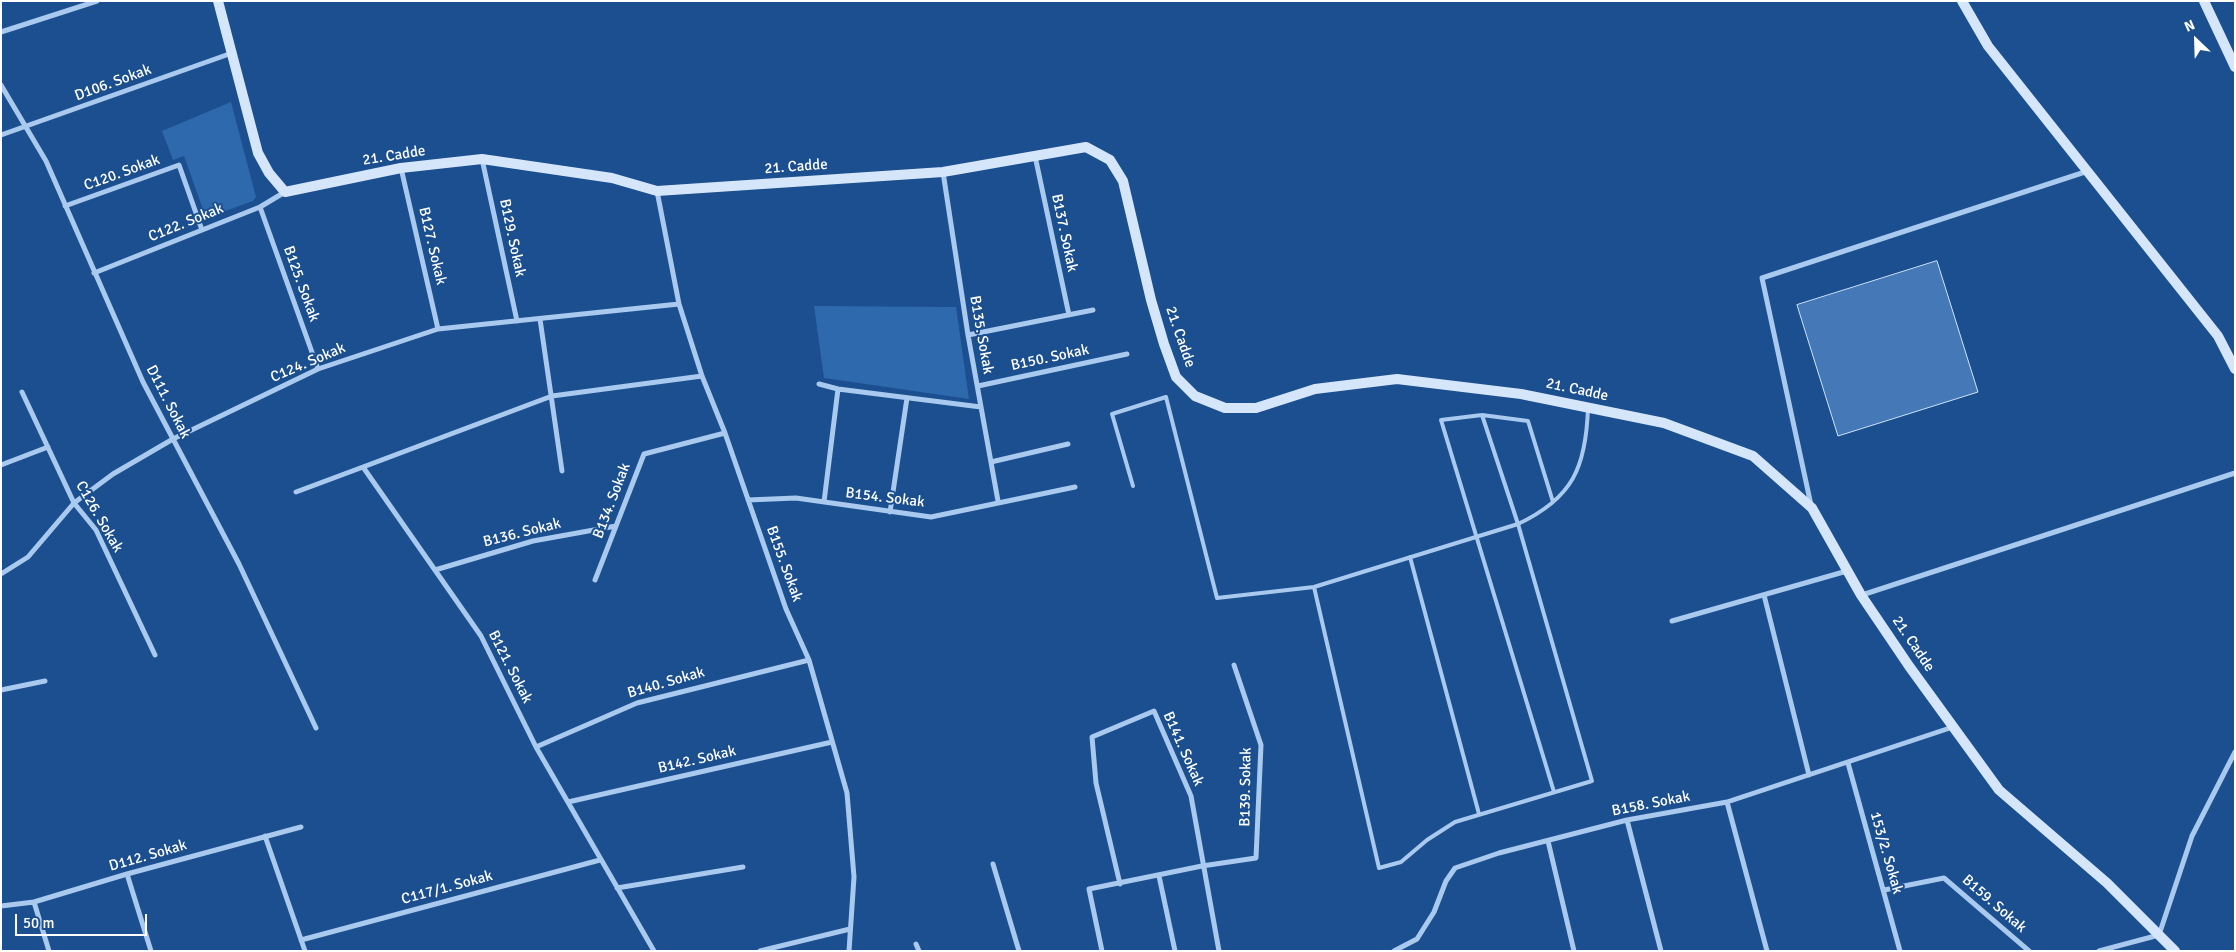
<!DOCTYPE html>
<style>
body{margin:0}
#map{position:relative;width:2236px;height:952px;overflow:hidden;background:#1b4f8f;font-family:Signika,sans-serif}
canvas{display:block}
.frame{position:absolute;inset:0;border:2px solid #fff;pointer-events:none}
.north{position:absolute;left:2171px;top:15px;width:50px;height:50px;-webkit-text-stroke:4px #1b4f8f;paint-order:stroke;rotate:336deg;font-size:14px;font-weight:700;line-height:20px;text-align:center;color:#fff}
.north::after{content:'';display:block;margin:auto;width:18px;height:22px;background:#fff;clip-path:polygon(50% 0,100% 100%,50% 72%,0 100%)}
.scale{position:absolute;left:15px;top:914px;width:132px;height:22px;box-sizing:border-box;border:2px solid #fff;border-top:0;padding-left:6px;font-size:15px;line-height:18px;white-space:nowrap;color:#fff;-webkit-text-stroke:4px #1b4f8f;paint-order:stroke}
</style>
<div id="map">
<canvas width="2236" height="952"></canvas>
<div class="frame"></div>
<div class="north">N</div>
<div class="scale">50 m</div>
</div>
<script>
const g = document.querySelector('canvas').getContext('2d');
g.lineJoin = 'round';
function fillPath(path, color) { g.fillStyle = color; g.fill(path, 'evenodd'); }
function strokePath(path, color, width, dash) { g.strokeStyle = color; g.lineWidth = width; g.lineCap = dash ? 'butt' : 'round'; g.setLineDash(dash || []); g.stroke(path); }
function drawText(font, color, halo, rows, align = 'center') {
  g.font = font + ' Signika,sans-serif'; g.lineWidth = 4; g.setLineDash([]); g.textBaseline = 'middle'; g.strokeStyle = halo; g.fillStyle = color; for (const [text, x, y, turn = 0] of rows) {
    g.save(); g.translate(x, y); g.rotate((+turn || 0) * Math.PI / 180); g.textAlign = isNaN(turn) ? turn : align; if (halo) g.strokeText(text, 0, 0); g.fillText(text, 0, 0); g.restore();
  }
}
const green = new Path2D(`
 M231,102L256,197L253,201L206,218L184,156L173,160L162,131Z
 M814,306L956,307L969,399L824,378Z`);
const building = new Path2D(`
 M1937,261L1978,392L1838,436L1797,305Z`);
const lane = new Path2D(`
 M1133,486L1112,414L1166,397L1217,598L1314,587L1518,524C1573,498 1586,467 1588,408
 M1553,502L1528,421L1482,415L1441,420L1554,792
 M1410,557L1479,814
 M1314,587L1379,868L1401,862L1427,840L1455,822L1592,781L1518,524L1482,415`);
const street = new Path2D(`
 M1,32L97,1
 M1,85L46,161L143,382L239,564L316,728
 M1,135L232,53
 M1035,156L1069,315
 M482,159L517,321
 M401,168L438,329
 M943,172L968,335L998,501
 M657,191L679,304L702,376L725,433L786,609L809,660L847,793L854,877L849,951
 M65,206L179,165L202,230
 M260,207L318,369
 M94,273L260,207L285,192
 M540,319L562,471
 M968,335L1093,310
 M819,384L838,389L981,407
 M978,386L1127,354
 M22,392L74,503L96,530L155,655
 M991,462L1068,444
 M1,465L48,447
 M363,467L552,396L702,376
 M296,492L363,467L481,636L536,747L654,951
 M748,500L796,498L931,517L1075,487
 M824,502L838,389
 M1811,505L1762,278L2088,171
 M890,512L907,398
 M435,570L533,541L616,526
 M1,574L28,557L74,503L113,474L173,439L318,369L438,329L679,304
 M595,580L644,454L725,433
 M1764,595L1809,775
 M1862,595L2235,473
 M1672,621L1847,571
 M1,690L45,681
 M536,747L637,703L809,660
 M1848,763L1900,951
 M568,802L832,742
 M1727,802L1767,951
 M1627,820L1661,951
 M265,836L305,951
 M1548,841L1574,951
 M993,864L1019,951
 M127,874L151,951
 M1159,876L1175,951
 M1120,884L1096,783L1092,737L1154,711L1191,796L1219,951
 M617,888L743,867
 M1884,890L1944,878L2029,951
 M34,902L49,951
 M1,906L34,902L127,874L301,827
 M301,940L600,860
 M916,944L919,951
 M760,951L850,929
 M1102,951L1089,889L1202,866L1256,858L1261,745L1234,665
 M1394,951L1417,939L1434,912L1446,881L1455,868L1499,853L1627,820L1727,802L1953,727
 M2099,951L2159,935L2192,836L2235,752`);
const secondary = new Path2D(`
 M218,1L258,153L269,173L285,192L401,168L482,159L612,178L657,191L943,172L1086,147L1110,160L1123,181L1151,300L1164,344L1176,377L1195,396L1225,408H1256L1315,389L1397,379L1521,394L1664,423L1753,456L1812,508L1861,595L1909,666L1999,790L2107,883L2175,951
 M1962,1L1988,46L2218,336L2235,369
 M2204,1L2235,67`);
const streetNames = [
 ["D106. Sokak",113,83,-20],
 ["21. Cadde",394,156,-9],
 ["21. Cadde",796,167,-4],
 ["C120. Sokak",122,173,-20],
 ["C122. Sokak",186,223,-22],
 ["B137. Sokak",1064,233,78],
 ["B129. Sokak",512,238,78],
 ["B127. Sokak",432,246,77],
 ["B125. Sokak",301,284,70],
 ["B135. Sokak",981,335,80],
 ["21. Cadde",1180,337,71],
 ["B150. Sokak",1050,358,-12],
 ["C124. Sokak",308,363,-23],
 ["21. Cadde",1577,390,12],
 ["D111. Sokak",168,402,63],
 ["B154. Sokak",885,498,7],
 ["B134. Sokak",612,501,-69],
 ["C126. Sokak",99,517,60],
 ["B136. Sokak",522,533,-14],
 ["B155. Sokak",784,564,70],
 ["21. Cadde",1913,644,56],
 ["B121. Sokak",510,667,63],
 ["B140. Sokak",666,683,-16],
 ["B141. Sokak",1183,749,66],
 ["B142. Sokak",697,760,-13],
 ["B139. Sokak",1246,787,-89],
 ["B158. Sokak",1651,804,-11],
 ["153/2. Sokak",1886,853,74],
 ["D112. Sokak",148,856,-16],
 ["C117/1. Sokak",447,888,-15],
 ["B159. Sokak",1994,904,41]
];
fillPath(green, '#2e69ad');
fillPath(building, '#4478b7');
strokePath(building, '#cfe3fa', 1);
strokePath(lane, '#a9c9ee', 4);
strokePath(street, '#a9c9ee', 5);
strokePath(secondary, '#d6e6fa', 10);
drawText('15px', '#fff', '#1b4f8f', streetNames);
</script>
